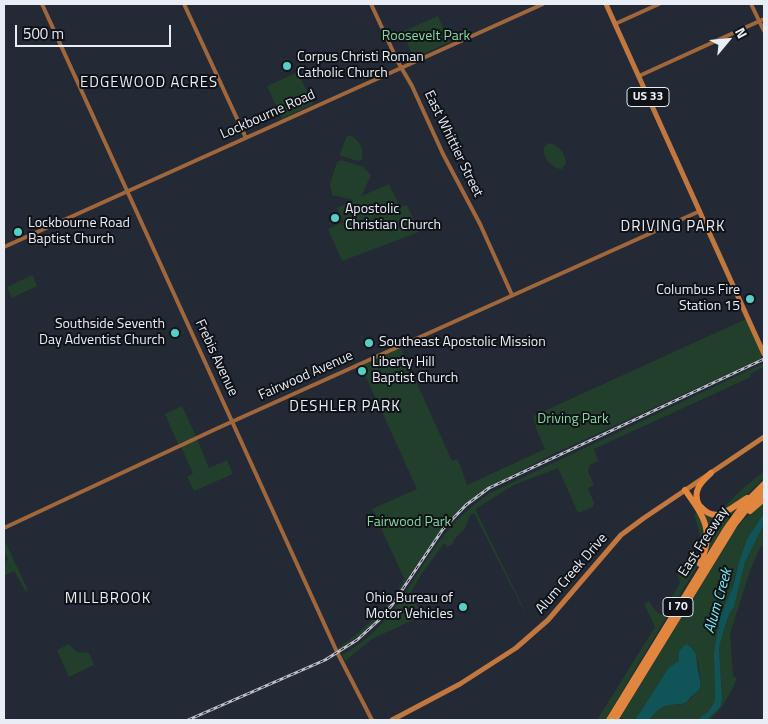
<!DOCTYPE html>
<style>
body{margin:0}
#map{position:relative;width:768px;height:724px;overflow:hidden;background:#232935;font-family:"Titillium Web",sans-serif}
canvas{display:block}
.frame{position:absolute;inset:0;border:5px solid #e9edf5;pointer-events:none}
.north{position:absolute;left:703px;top:15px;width:50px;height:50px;-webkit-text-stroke:4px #0f1217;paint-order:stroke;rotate:62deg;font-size:14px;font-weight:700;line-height:20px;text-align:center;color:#e9edf5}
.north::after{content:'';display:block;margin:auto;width:18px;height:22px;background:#e9edf5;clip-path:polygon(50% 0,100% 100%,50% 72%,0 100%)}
.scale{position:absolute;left:15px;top:25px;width:156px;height:22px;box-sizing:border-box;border:2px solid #e9edf5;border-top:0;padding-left:6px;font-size:15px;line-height:18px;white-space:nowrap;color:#e9edf5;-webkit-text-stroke:4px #0f1217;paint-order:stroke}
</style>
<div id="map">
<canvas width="768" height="724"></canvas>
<div class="frame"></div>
<div class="north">N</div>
<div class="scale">500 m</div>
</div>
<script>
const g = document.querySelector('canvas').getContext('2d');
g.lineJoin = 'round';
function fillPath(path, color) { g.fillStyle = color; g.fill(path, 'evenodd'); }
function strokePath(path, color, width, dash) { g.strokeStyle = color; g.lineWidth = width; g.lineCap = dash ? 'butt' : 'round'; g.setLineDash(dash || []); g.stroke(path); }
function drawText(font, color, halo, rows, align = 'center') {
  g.font = font + ' "Titillium Web",sans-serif'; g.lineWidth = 4; g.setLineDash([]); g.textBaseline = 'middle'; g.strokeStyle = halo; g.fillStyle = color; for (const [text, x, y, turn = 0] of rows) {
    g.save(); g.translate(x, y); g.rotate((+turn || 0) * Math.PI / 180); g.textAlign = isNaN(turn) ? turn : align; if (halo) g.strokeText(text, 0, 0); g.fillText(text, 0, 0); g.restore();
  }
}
const green = new Path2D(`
 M438,16L450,42L414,58L402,32Z
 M298,72L313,104L282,119L267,86Z
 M349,135C359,139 365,149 362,160L358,161L341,156L340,154L346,138Z
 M549,143C559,145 565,153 566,163L562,169C551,170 535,149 549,143Z
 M341,160L364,167L371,175L362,195L357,198L389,184L400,207L407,205L419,232L342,261L328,229L343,222L337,208L354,200L332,195L330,184L337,162Z
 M32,275L37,286L12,298L7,287Z
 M746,319L762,353L761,354L762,358L553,454L485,489L461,507L445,524L384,612L365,631L339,650L338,648C358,634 398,601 404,578L372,509L417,489L361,366L401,348L452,461L457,459L459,462L467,485L545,449L537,431L533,416Z
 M764,363V367L750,374L751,377L594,449L598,461L590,465L588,471L594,485L588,488L594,503L593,507L578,513L558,468L514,485L477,508L476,511L524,609V611L474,513L470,515L465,528L453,541V544L447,547L444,543C433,560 420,574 411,592L422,616L372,639L345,661L342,655C396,625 409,579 445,534C458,517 473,505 490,493Z
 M182,406L196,436L178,444L165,414Z
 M197,439L209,468L227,460L233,474L194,491L187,477L193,473L181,447Z
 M764,471V478L744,497L724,510H721L740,491Z
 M764,501V513L747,539L739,562L714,652L715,701L709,711L697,720H649C653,715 657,710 664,707C671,703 678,706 683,704C689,702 701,689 701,683C701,677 697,665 697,656L679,661L669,667L635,720H619L732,534L744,519Z
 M738,506L706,554L702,510L711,515Z
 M699,512L707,536L699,563L605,720H597L655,627L644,604L649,601L655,610L661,615L680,583L677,573C707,561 703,541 694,515Z
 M764,524V543L759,550L750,571L730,634L733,676L737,678C730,694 723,708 710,720H707L713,715L722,698L719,647L722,636L729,614L734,607L736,599L745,562Z
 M4,539L28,590L26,592L14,571L4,576V563L8,559L4,550Z
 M69,644L77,652L89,653L94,665L69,677L57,650Z`);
const water = new Path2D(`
 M764,513V524L745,562L736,599L734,607L729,614L722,636L719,648L722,698L720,707L707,720H697L709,711L715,701L714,652L720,618L733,586L739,562L747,539Z
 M686,644C700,654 695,655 698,670C701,685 704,687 691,697C688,700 687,703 682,704C676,705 670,704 663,707C657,710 653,715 649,720H635L669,667L679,661V651Z`);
const secondary = new Path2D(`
 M42,4L337,652L372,720
 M184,4L246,138
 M371,4L398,62L412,86L443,154L480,224L512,295
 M751,4L764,31
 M615,24L659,4
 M639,76L764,19
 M4,247L543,4
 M4,528L218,428L700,211`);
const primary = new Path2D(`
 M606,4L764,354
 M392,720L460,684L516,648L548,620L621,535L644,518L764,437`);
const highway = new Path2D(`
 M685,490C704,517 715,531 700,564
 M699,505C692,491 701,482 711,473
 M700,506C717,526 731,507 747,498
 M750,511L764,499
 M609,720L726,529L744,504L764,484
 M615,720L735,524L751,504L764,491`);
const rail = new Path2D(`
 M188,720L325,660L357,640L378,621L392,605L443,529L466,505L489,488L764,359`);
const markers = [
 [287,66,5,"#55cec5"],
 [335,218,5,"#55cec5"],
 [18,232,5,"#55cec5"],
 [750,299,5,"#55cec5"],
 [175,333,5,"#55cec5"],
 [369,343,5,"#55cec5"],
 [362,371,5,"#55cec5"],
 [463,607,5,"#55cec5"]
];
const shields = [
 [648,97,42],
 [678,607,30]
];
const shieldNames = [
 ["US 33",648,97],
 ["I 70",678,607]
];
const parkNames = [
 ["Roosevelt Park",426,37],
 ["Driving Park",573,420],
 ["Fairwood Park",409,523]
];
const poiNames = [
 ["Corpus Christi Roman",297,58],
 ["Catholic Church",297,74],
 ["Apostolic",345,210],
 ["Christian Church",345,226],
 ["Lockbourne Road",28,224],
 ["Baptist Church",28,240],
 ["Columbus Fire",740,291,"right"],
 ["Station 15",740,307,"right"],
 ["Southside Seventh",165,325,"right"],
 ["Day Adventist Church",165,341,"right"],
 ["Southeast Apostolic Mission",379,343],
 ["Liberty Hill",372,363],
 ["Baptist Church",372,379],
 ["Ohio Bureau of",453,599,"right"],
 ["Motor Vehicles",453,615,"right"]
];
const streetNames = [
 ["Lockbourne Road",268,115,-24],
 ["East Whittier Street",453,144,64],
 ["Frebis Avenue",216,358,65],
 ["Fairwood Avenue",306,376,-24],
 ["East Freeway",704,542,-57],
 ["Alum Creek Drive",572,574,-49]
];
const neighbourhoodNames = [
 ["EDGEWOOD ACRES",149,83],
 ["DRIVING PARK",673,227],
 ["DESHLER PARK",345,407],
 ["MILLBROOK",108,599]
];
const waterNames = [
 ["Alum Creek",719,601,-74]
];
fillPath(green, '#213f2b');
fillPath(water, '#115458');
strokePath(secondary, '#a1673c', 4);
strokePath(primary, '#c2773e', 5);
strokePath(highway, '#e0863e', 6);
strokePath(rail, '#bbc0c8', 3);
strokePath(rail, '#0f1217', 1, [4]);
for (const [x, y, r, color] of markers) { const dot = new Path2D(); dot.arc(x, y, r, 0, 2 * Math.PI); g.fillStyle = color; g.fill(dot); strokePath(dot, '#0f1217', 2); }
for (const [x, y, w] of shields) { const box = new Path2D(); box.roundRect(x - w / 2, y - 9.5, w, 19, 4); g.fillStyle = '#0f1217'; g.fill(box); strokePath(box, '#e9edf5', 1); }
drawText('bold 12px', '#e9edf5', null, shieldNames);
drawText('14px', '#88d7a1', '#0f1217', parkNames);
drawText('14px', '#e9edf5', '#0f1217', poiNames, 'left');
drawText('14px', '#e9edf5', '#0f1217', streetNames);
g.letterSpacing = '1px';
drawText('15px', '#e9edf5', '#0f1217', neighbourhoodNames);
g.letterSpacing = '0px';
drawText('italic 15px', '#75eff7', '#0f1217', waterNames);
</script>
